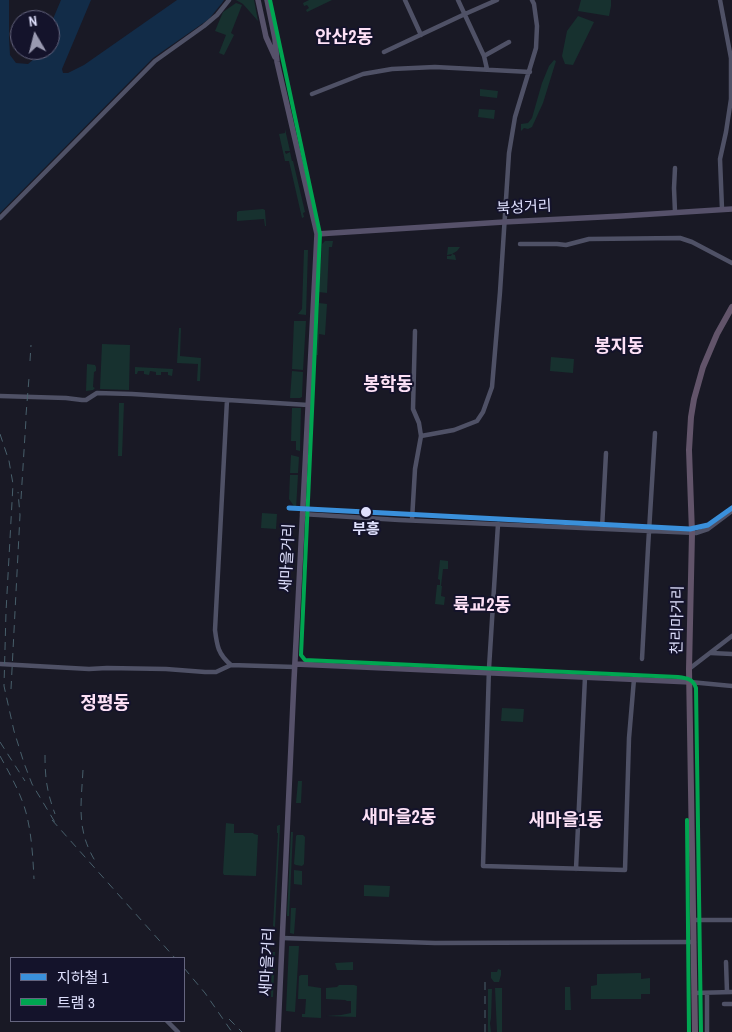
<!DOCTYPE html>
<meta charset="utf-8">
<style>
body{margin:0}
#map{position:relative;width:732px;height:1032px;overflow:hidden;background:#191925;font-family:"Archivo Narrow","Noto Sans KR",sans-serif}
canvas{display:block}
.legend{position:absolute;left:10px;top:957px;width:175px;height:65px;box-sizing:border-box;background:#14132b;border:1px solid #65657f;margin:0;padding:6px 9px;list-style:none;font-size:15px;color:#dfe0fd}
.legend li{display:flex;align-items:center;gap:10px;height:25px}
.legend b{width:25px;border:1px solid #65657f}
.north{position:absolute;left:10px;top:10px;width:50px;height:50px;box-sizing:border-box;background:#14132b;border:1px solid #65657f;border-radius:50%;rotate:352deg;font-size:14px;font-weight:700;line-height:20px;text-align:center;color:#dfe0fd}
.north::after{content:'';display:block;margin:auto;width:18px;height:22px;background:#9a9ab1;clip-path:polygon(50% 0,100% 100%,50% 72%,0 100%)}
</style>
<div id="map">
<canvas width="732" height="1032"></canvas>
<ul class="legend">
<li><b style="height:6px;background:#3a90db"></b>지하철 1</li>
<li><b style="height:6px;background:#00a651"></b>트램 3</li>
</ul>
<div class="north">N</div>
</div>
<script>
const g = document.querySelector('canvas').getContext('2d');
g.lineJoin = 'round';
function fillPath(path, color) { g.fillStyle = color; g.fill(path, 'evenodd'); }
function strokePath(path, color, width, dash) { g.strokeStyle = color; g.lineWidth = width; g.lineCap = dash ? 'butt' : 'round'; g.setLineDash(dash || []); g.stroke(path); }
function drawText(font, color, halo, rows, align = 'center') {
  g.font = font + ' "Archivo Narrow","Noto Sans KR",sans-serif'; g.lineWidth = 4; g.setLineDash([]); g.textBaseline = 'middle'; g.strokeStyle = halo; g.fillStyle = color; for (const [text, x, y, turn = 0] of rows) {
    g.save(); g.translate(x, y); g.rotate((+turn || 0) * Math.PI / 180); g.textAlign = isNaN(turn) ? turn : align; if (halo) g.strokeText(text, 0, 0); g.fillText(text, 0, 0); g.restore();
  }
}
const green = new Path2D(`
 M236,0H254L258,21L243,4Z
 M309,0H332L307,12L306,10L309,8L307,5L304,6L303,3Z
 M581,0H611V6L609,16L578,11Z
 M236,3L242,5L231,33L234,35L224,55L219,53L226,35L215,31L223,12Z
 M578,16L594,22L573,65L565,64L562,56L567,31Z
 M554,60L556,61L543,103L532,127L528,129L524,128L521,131V124L528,123L532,118L542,83L549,66Z
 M480,89L498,91L497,98L480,96Z
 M479,109L495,110L494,119L478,117Z
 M285,129L290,151H285V152L286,154L290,152L292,161H293L305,212L303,213L304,217L302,218L289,161H285L279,134L285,133Z
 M263,209L265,210L266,226H265L264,219L237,221V212L239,211Z
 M325,241H333L332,247H329L327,293L319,292L322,244Z
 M448,247H460L457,251L452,254L455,255L456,260L447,259V256H451L452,254L447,255Z
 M304,250H308L306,315L298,314L302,309Z
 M319,303L327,304L325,335L319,334L318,355H316Z
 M294,321H306L303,370L292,369Z
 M179,328H181L180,356L201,358L200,381H197L198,364L177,363Z
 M102,344L130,345L129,390L100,389Z
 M551,357L574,359L573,373L550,371Z
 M87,364L95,365L96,367V371L94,372L93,387L95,388L93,390L86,391Z
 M135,367L173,369L172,376L168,375V372H161V375H156V372L150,371L149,375L144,374V371H138L137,374H135Z
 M292,371L303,372L302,397L300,398H290Z
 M119,403H124L122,456H118Z
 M292,408H301L300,451L296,450V441H291Z
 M291,455L299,457L298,473H290Z
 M290,475H298L296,509L289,499Z
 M262,513L277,514L276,529L261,528Z
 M307,528H308L304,605H303Z
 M440,560L448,561V569H443L441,586H442L441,596L445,597L444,605L435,604L437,585H440V580L438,579Z
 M502,708L524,709L523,722L501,721Z
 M298,781H302L301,803H296Z
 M226,823L234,824V833H253L254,834L258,835L256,876L224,875L223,873Z
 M279,825H280L275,927L273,926L278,833H277V826Z
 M291,832H293L289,916H287Z
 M297,835H303L305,837L304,864L302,866L296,865L294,864L296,836Z
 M294,870L302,871V885L294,884Z
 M364,885L390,886L389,897L364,896Z
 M291,908H296L294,934L290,933Z
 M289,946H299L295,1012L286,1011Z
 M272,952H275L273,997H271Z
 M353,962V970H337L335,963Z
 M498,969L501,970V975L499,982H494L491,978V972H497Z
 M641,973V979L650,978V994H641V999H591V986L597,985V974Z
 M301,975H308V986L321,988V1018L302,1017V1014H305L306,999H298L299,976Z
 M339,985H354L357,986L356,1017L326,1016L341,1015L351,1013V1001H347L345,1000L326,999V988L337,987Z
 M565,987H570L571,1010H565Z
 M495,988H502V1032H497Z
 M488,989H492L491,1018L490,1023L491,1032H488Z`);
const water = new Path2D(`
 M0,0H9V38L10,55L16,63L28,64L34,59L40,50H50V26L61,0H91L62,69L63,73H68L84,65L177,0H224L222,3L209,19L153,58L0,213Z
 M17,21H20V50H33C30,56 27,56 21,55L17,50L16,24Z`);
const minor = new Path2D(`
 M405,0L421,35
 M458,0L484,56L487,69
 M720,0L731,58V99L726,132L720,159L722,209
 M384,52L465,14L497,0
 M484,56L509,42
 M312,94L363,74L392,69L435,67L530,72
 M675,168L674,188L675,212
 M0,218L155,61L204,26L217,15L229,0
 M520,244H557L566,245L589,239L680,238L692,242L732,263
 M415,331L413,409L419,423L421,436
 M0,396L66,398L82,400
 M83,400H86L97,393L132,394L308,405
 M227,400L215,630C217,646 218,654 231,665
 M302,514L399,520L696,533L708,529L732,511
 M412,520L415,469L421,436L454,430L477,421L483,412L492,387L500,292L509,153L515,117L536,48L537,26L534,4L532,0
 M498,524L489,668L483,866L625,870L629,738L634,679
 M602,529L606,453
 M711,653L732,654
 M642,659L648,548L655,433
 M0,664L89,669L107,668L166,669L205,672H216L231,665L295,667
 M689,669L732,636
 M690,682L732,686
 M576,869L585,677
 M693,920H732
 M282,938L435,943L694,942
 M726,962L727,992
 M694,993L732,992
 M707,993V1032
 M724,1004H732
 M167,1021L178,1032`);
const major = new Path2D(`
 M258,0L266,37L275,57
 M267,0L275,39L277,62L317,234L294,680L278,1032
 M317,234L504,222L622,216L732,209
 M295,664L690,682`);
const highway = new Path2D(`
 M695,1032L689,669L692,533L689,450L691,417L694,399L703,367L717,334L732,307`);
const rail = new Path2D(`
 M30,361L31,345
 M26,415L29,378
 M0,434L9,461L13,484L6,612L4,686L14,731L24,763L32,784L56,824
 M21,499L26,419
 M11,689L20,515L18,492
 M0,742L25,781
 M45,755C45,779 47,792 55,814
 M0,756C11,776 24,799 28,821C32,840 33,860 34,879
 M83,770C81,807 76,831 97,864
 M52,820L175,958
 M184,968L205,993L232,1032
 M229,1019L242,1032
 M485,1032V982`);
const tram1 = new Path2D(`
 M270,0L320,234L301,655L305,660L678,677C687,678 693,679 696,688L701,1032
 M687,820L689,1032`);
const metro1 = new Path2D(`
 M289,508L690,529L708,525L732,508`);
const markers = [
 [366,512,6,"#dfe0fd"]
];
const streetNames = [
 ["북성거리",524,208,-3],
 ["새마을거리",288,558,-87],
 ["천리마거리",678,620,-89],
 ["새마을거리",268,962,-87]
];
const stopNames = [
 ["부흥",366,530]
];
const quarterNames = [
 ["안산2동",344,38],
 ["봉지동",619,347],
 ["봉학동",388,385],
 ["륙교2동",482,606],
 ["정평동",105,704],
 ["새마을2동",399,818],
 ["새마을1동",566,821]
];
fillPath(green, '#17312f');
fillPath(water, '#122c48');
strokePath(minor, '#4f5166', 4.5);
strokePath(major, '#56516a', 5.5);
strokePath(highway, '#62546a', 6);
strokePath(rail, '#485f6b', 1, [8, 6]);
strokePath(tram1, '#00a651', 4);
strokePath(metro1, '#3a90db', 5);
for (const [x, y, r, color] of markers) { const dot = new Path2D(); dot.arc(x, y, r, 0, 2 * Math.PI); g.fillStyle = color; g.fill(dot); strokePath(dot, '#14132b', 2); }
drawText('15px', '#dfe0fd', '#14132b', streetNames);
drawText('bold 15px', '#dfe0fd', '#14132b', stopNames);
drawText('bold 18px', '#fde1f6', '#14132b', quarterNames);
</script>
